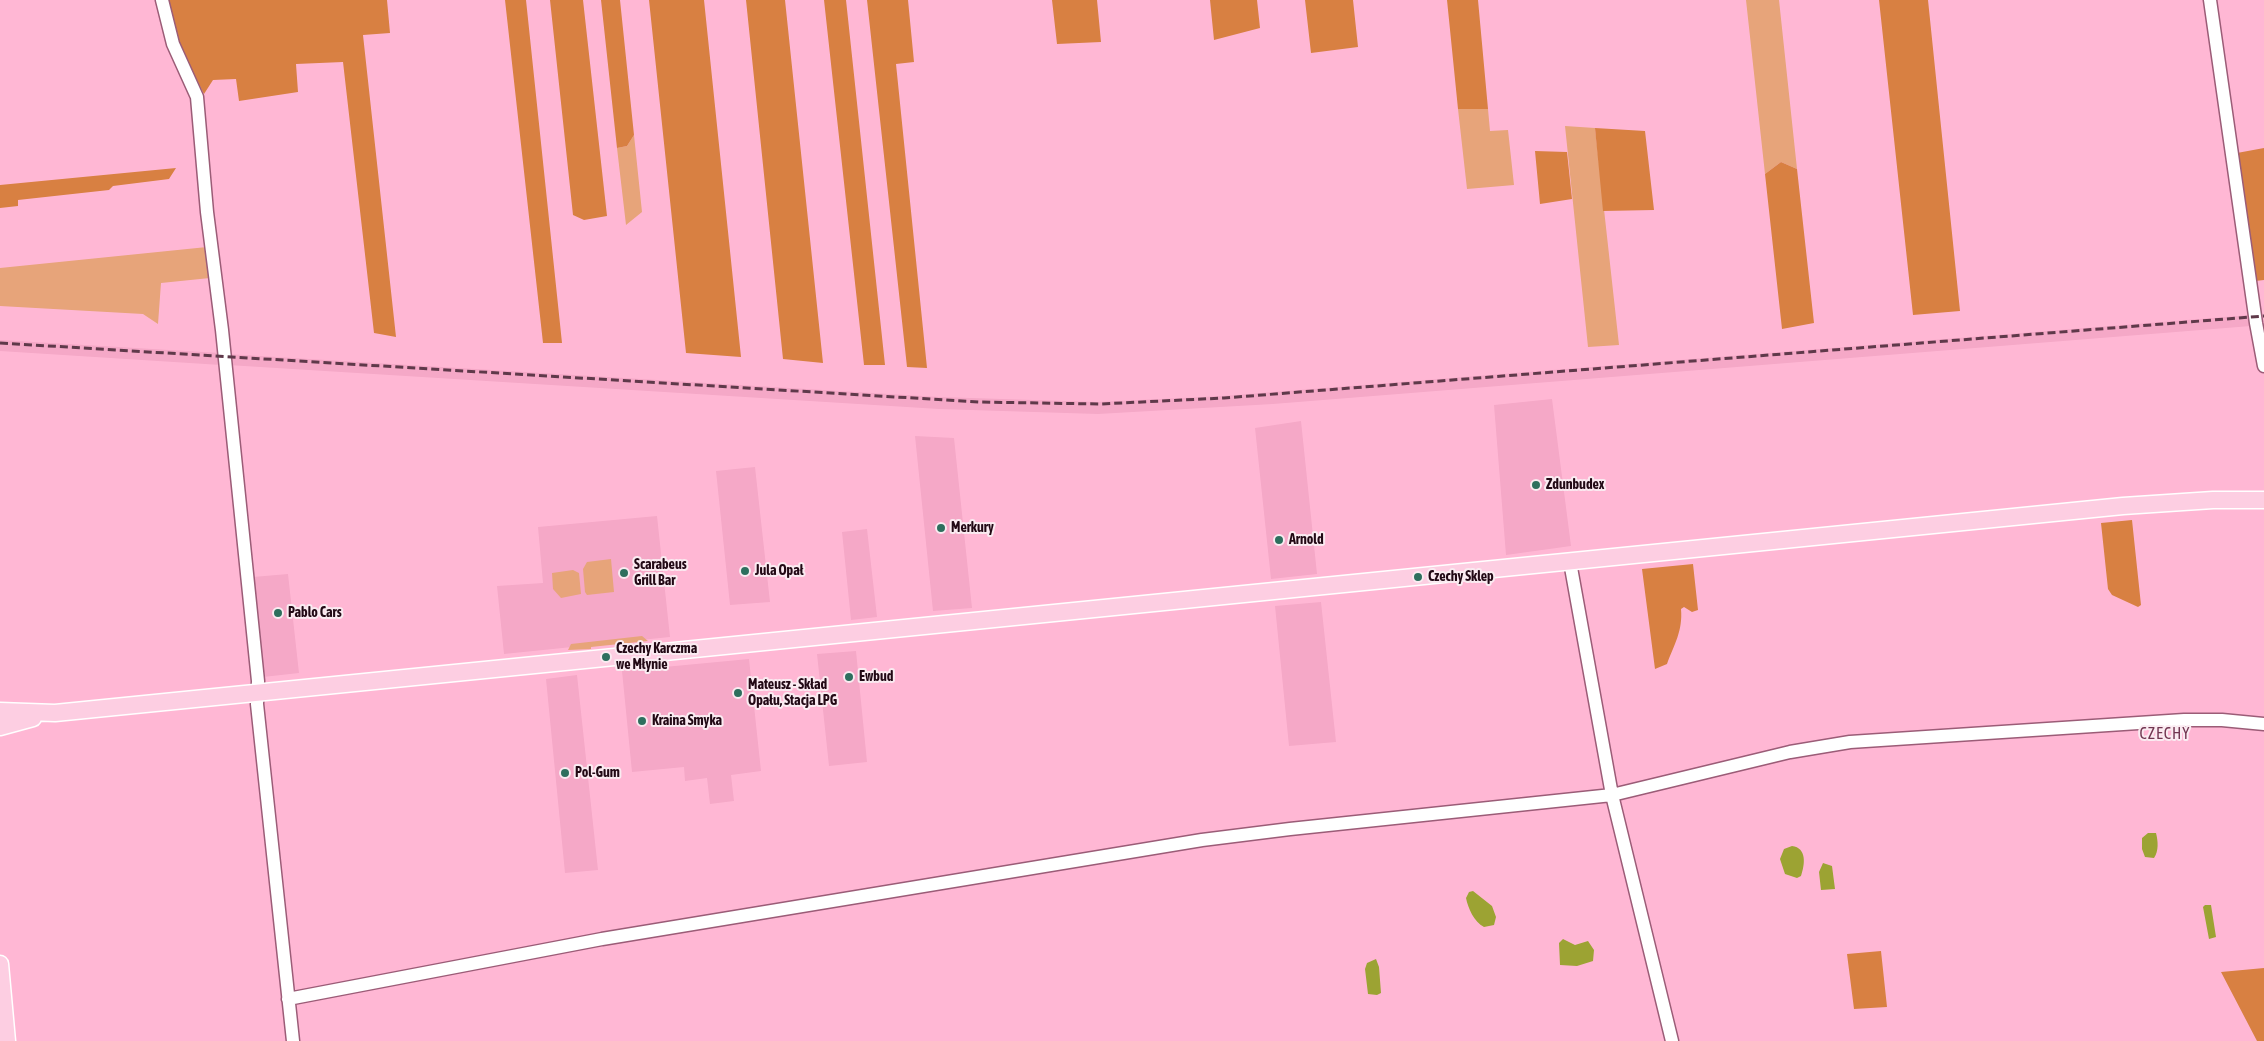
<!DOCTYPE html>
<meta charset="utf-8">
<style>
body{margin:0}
canvas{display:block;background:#ffb7d4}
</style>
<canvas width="2264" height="1041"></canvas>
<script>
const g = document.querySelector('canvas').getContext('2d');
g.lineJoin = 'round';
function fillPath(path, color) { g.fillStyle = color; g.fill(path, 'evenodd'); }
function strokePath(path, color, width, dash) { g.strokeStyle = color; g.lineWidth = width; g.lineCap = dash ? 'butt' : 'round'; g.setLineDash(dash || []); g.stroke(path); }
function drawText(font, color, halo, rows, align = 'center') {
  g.font = font + ' "Asap Condensed",sans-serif'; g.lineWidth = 4; g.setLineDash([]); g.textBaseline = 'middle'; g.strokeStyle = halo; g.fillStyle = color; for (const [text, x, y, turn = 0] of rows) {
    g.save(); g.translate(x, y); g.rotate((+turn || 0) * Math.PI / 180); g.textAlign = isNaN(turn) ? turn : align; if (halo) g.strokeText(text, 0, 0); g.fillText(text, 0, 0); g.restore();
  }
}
const built = new Path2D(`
 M2250,315L2251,326L1273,404L1098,414L939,409L228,365L227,354L939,397L1097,402L1223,396Z
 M0,340L220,353L221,365L0,351Z
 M1552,399L1571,546L1506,555L1494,405Z
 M1301,421L1317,574L1271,579L1255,428Z
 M915,436L954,438L972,608L933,611Z
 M755,467L770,602L730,605L716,471Z
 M657,516L670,637L504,654L497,586L543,583L538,527Z
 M867,529L877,617L851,620L842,532Z
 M288,574L299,673L263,677L253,577Z
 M1321,602L1336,742L1289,746L1275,606Z
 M856,651L867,762L829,766L817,654Z
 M749,659L761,771L731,775L734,801L710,804L707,778L685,781L684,767L632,772L622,671Z
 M577,675L598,870L565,873L546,679Z`);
const green = new Path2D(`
 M1746,0H1779L1797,169L1781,162L1765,174Z
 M1458,109H1488L1490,131L1508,130L1514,185L1467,189Z
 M1565,126L1595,128L1619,345L1588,347Z
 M634,135L642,212L626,225L617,148L627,146Z
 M207,247L210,278L161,283L158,324L143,314L0,306V268Z
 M611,559L614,592L587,595L585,592L583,569L587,562Z
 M573,570L579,573L581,594L561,598L553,589L552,573Z
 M642,636L648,641L591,647V649L568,650L571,644Z`);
const forest = new Path2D(`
 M168,0H387L390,33L363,35L396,337L374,333L343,62L296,64L298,92L239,101L236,79L213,80L204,94L180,47Z
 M505,0H526L562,343H543Z
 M550,0H583L607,216L584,220L573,215Z
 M601,0H620L634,135L627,146L617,148Z
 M649,0H704L741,357L686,353Z
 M746,0H785L823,363L783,359Z
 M824,0H846L885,365H864Z
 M867,0H908L914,62L896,64L927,368L907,367Z
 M1052,0H1097L1101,42L1057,44Z
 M1210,0H1257L1260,28L1214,40Z
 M1305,0H1353L1358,47L1311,53Z
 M1447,0H1478L1488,109H1458Z
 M1879,0H1928L1960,311L1913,315Z
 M1595,128L1645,131L1654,210L1603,211Z
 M2264,148V280L2255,281L2237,153Z
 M1535,151L1567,152L1572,199L1540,204Z
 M1781,162L1797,169L1814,323L1782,329L1765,174Z
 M176,168L169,179L113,186L109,190L18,200V206L0,208V185Z
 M2132,520L2141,605L2138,607L2112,595L2108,589L2101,523Z
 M1693,564L1698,610L1692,612L1684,607L1681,609C1683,631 1674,645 1667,664L1655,669L1642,569Z
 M1881,951L1887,1007L1854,1009L1847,954Z
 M2264,968V1041H2257L2221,972Z`);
const water = new Path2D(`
 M2148,833H2156C2158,841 2159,851 2154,858L2145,857L2142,849V838Z
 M1792,846C1807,848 1805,864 1801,876L1797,878L1785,874L1780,859L1784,849Z
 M1823,863L1832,866L1835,889L1821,890L1819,872Z
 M1473,891L1492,906L1496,917L1494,925L1484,927C1474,922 1468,908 1466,898L1469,892Z
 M2205,905H2211L2216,937L2209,939L2203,907Z
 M1563,939L1575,945L1588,941L1594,950L1593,961L1577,966L1560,965L1559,943Z
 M1376,959L1379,967L1381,993L1377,995L1368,994L1365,969L1367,963Z`);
const minor = new Path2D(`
 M162,0L173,44L197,97L207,212L222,330L258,681L257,704L293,1041
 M2210,0L2256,323L2264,366
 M1570,562L1612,795L1672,1041
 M288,999L602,939L1202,840L1290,829L1612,795L1790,752L1850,742L2184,720H2222L2264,724`);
const major = new Path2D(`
 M0,711L55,713L2123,506L2213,500H2264
 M0,727L33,718
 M0,964L7,1041`);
const rail = new Path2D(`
 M0,343L979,402L1100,404L1224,398L2264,316`);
const markers = [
 [1536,485,5,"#2e6f5e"],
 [941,528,5,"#2e6f5e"],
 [1279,540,5,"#2e6f5e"],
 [745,571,5,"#2e6f5e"],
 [624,573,5,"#2e6f5e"],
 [1418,577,5,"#2e6f5e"],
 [278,613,5,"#2e6f5e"],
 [606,657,5,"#2e6f5e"],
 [849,677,5,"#2e6f5e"],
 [738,693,5,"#2e6f5e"],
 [642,721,5,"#2e6f5e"],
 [565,773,5,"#2e6f5e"]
];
const poiNames = [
 ["Zdunbudex",1546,485],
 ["Merkury",951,528],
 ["Arnold",1289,540],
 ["Scarabeus",634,565],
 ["Grill Bar",634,581],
 ["Jula Opał",755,571],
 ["Czechy Sklep",1428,577],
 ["Pablo Cars",288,613],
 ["Czechy Karczma",616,649],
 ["we Młynie",616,665],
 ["Ewbud",859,677],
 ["Mateusz - Skład",748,685],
 ["Opału, Stacja LPG",748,701],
 ["Kraina Smyka",652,721],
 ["Pol-Gum",575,773]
];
const quarterNames = [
 ["CZECHY",2165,734]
];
fillPath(built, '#f5a8c7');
fillPath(green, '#e7a47a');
fillPath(forest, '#d88042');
fillPath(water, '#9ca333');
strokePath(minor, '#9b5c77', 15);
strokePath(major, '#fff', 19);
strokePath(minor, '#fff', 12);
strokePath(major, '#fdcee2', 16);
strokePath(rail, '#5f394a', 3, [8, 4]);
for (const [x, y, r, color] of markers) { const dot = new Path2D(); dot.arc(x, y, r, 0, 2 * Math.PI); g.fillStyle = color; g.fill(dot); strokePath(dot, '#faebf1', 2); }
drawText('bold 14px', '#220915', '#faebf1', poiNames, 'left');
g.letterSpacing = '1px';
drawText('16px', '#713651', '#faebf1', quarterNames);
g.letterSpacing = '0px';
</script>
